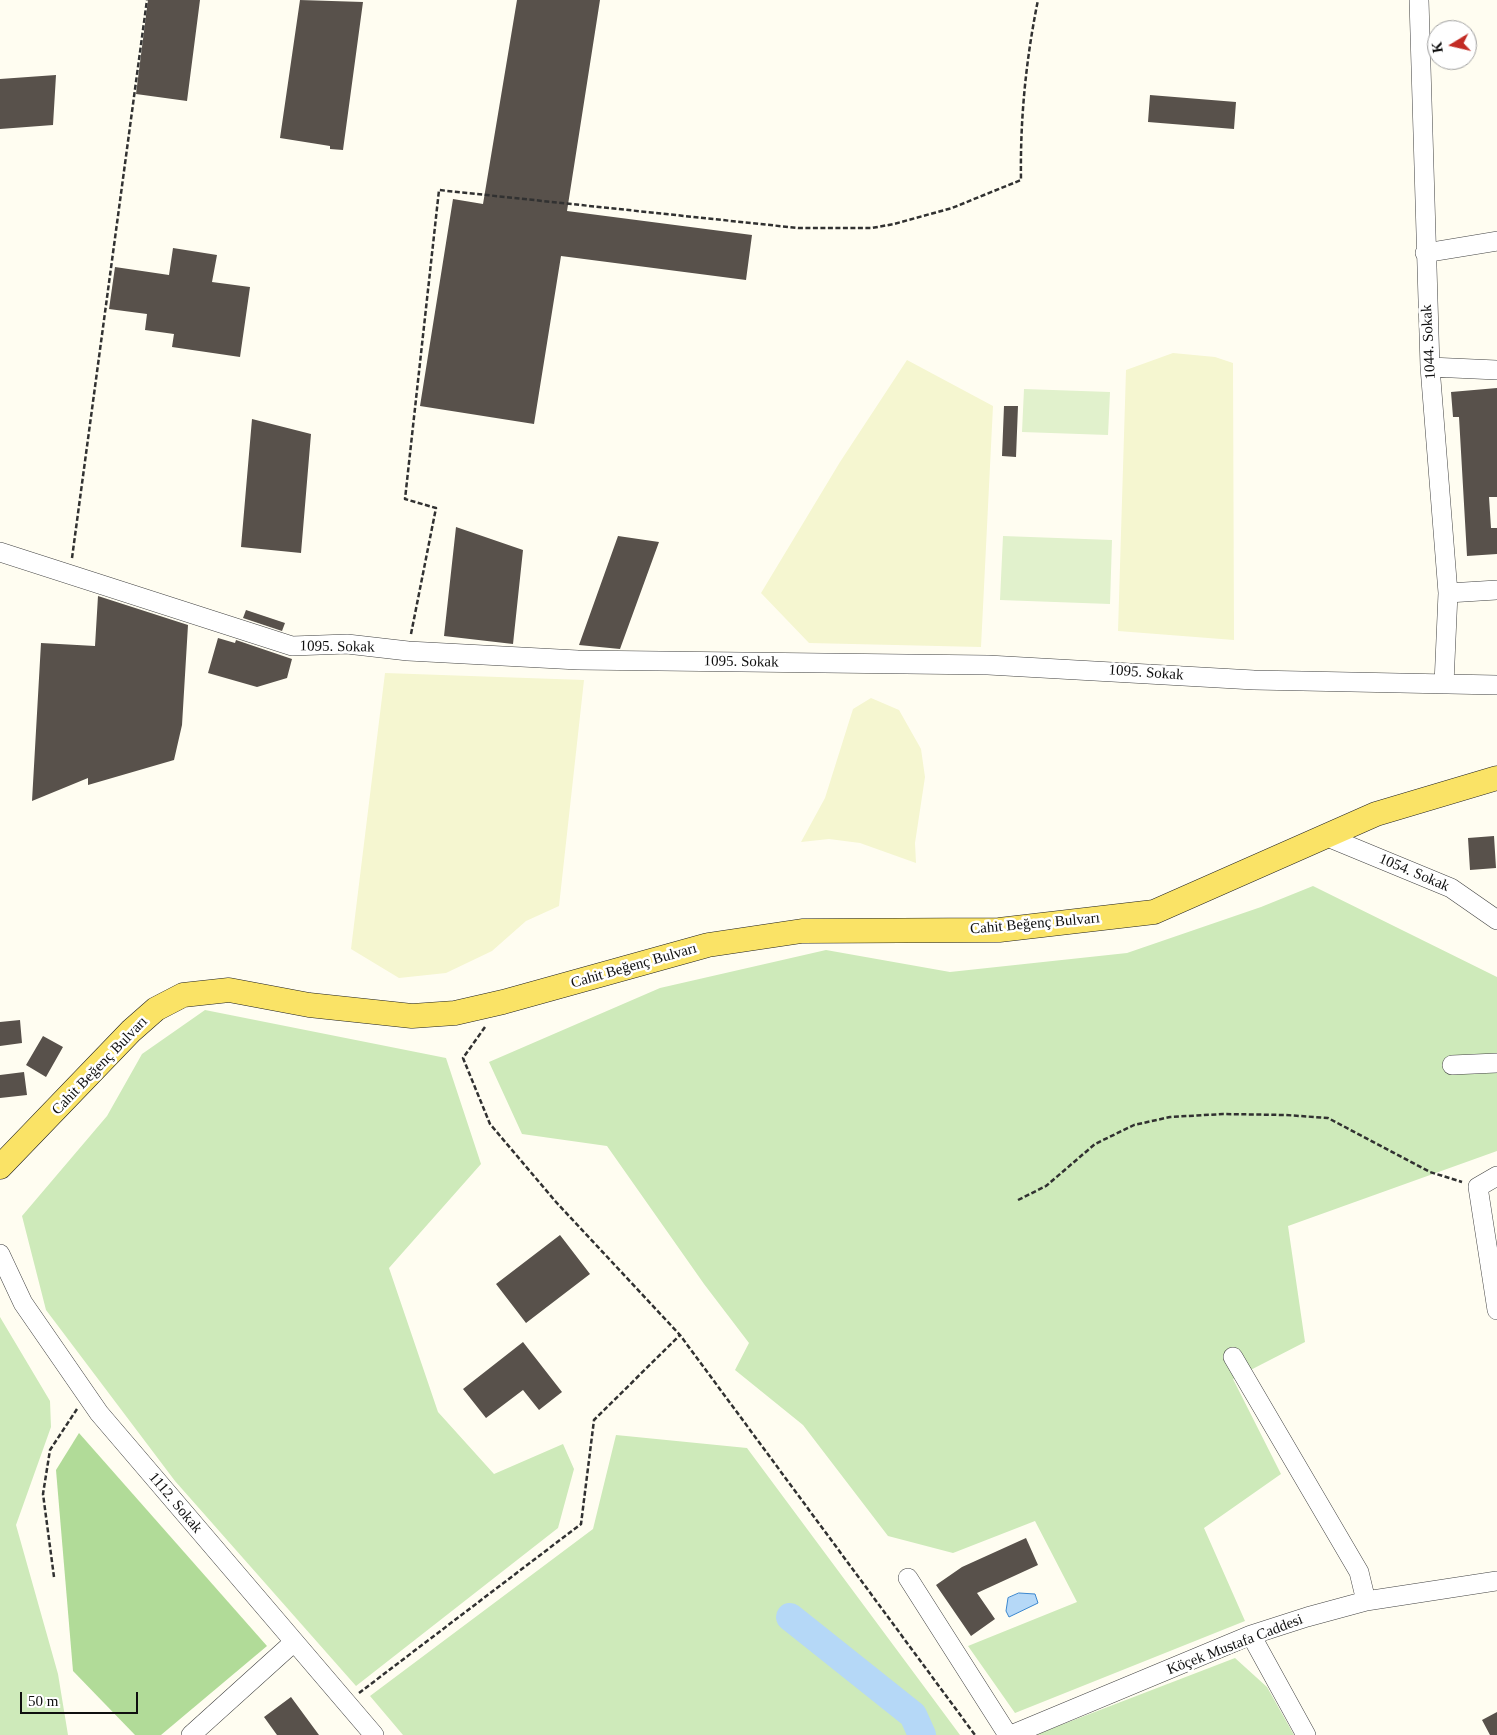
<!DOCTYPE html>
<meta charset="utf-8">
<style>
body{margin:0}
#map{position:relative;width:1497px;height:1735px;overflow:hidden;background:#fffdf1;font-family:"Times New Roman",serif}
canvas{display:block}
.north{position:absolute;left:1427px;top:20px;width:50px;height:50px;box-sizing:border-box;background:#fff;border:1px solid #9f9f9f;border-radius:50%;rotate:261deg;font-size:14px;font-weight:700;line-height:20px;text-align:center;color:#0f0f0f}
.north::after{content:'';display:block;margin:auto;width:18px;height:22px;background:#c22b24;clip-path:polygon(50% 0,100% 100%,50% 72%,0 100%)}
.scale{position:absolute;left:20px;top:1692px;width:118px;height:22px;box-sizing:border-box;border:2px solid #0f0f0f;border-top:0;padding-left:6px;font-size:15px;line-height:18px;white-space:nowrap;color:#0f0f0f;-webkit-text-stroke:4px #fff;paint-order:stroke}
</style>
<div id="map">
<canvas width="1497" height="1735"></canvas>
<div class="north">K</div>
<div class="scale">50 m</div>
</div>
<script>
const g = document.querySelector('canvas').getContext('2d');
g.lineJoin = 'round';
function fillPath(path, color) { g.fillStyle = color; g.fill(path, 'evenodd'); }
function strokePath(path, color, width, dash) { g.strokeStyle = color; g.lineWidth = width; g.lineCap = dash ? 'butt' : 'round'; g.setLineDash(dash || []); g.stroke(path); }
function drawText(font, color, halo, rows, align = 'center') {
  g.font = font + ' "Times New Roman",serif'; g.lineWidth = 5; g.setLineDash([]); g.textBaseline = 'middle'; g.strokeStyle = halo; g.fillStyle = color; for (const [text, x, y, turn = 0] of rows) {
    g.save(); g.translate(x, y); g.rotate((+turn || 0) * Math.PI / 180); g.textAlign = isNaN(turn) ? turn : align; if (halo) g.strokeText(text, 0, 0); g.fillText(text, 0, 0); g.restore();
  }
}
const farmland = new Path2D(`
 M1173,353L1215,357L1233,363L1234,640L1118,631L1126,370Z
 M907,360L993,406L981,647L809,643L761,593L840,462Z
 M385,673L584,680L559,906L526,921L492,951L446,973L399,978L351,949Z
 M871,698L899,710L921,749L925,777L915,843L916,863L860,843L829,839L801,842L825,798L853,709Z`);
const green = new Path2D(`
 M1313,886L1497,977V1151L1288,1226L1305,1342L1233,1379L1281,1474L1204,1528L1245,1621L1015,1713L968,1646L1077,1602L1035,1521L953,1553L888,1536L803,1425L735,1370L749,1343L704,1284L607,1146L522,1134L489,1062L660,988L826,950L950,972L1127,953L1261,907Z
 M205,1010L446,1058L481,1164L389,1268L438,1412L494,1474L563,1444L574,1469L558,1528L356,1686L175,1481L46,1310L22,1216L107,1116L142,1054Z
 M0,1317L50,1401L51,1427L16,1525L58,1674L68,1735H0Z
 M616,1435L747,1448L960,1735H403L370,1696L593,1529Z
 M1235,1658L1267,1687L1294,1735H1035Z`);
const forest = new Path2D(`
 M79,1433L267,1646L161,1735H135L73,1671L56,1470Z`);
const pitch = new Path2D(`
 M1024,389L1110,392L1108,435L1022,432Z
 M1003,536L1112,540L1110,604L1000,600Z`);
const water = new Path2D(`
 M1019,1593L1035,1594L1038,1603L1009,1617L1006,1611L1008,1598Z`);
const river = new Path2D(`
 M790,1617L913,1715L922,1735`);
const building = new Path2D(`
 M148,0H200L187,101L136,94Z
 M300,0L363,2L343,150L330,149V146L280,138Z
 M517,0H600L567,211L752,235L746,280L561,256L534,424L420,406L453,199L483,204Z
 M56,75L53,125L0,129V79Z
 M1150,95L1236,102L1234,129L1148,122Z
 M173,248L217,255L212,282L250,287L240,357L172,347L174,334L145,330L147,314L109,309L115,267L169,275Z
 M1497,388V497H1489L1491,528H1497V554L1467,556L1459,417H1453L1451,392Z
 M1004,406H1018L1016,457L1002,456Z
 M252,419L311,434L301,553L241,547Z
 M456,527L523,550L513,644L444,636Z
 M618,536L659,542L620,649L579,645Z
 M98,596L188,625L182,725L174,760L88,785V778L32,801L41,643L95,646Z
 M246,610L285,623L282,631L243,618Z
 M218,638L235,643L236,640L292,659L287,678L257,687L208,673Z
 M1494,836L1496,868L1470,870L1468,838Z
 M20,1020L22,1043L0,1046V1022Z
 M43,1036L63,1047L46,1077L26,1065Z
 M24,1072L27,1095L0,1098V1075Z
 M560,1235L590,1274L526,1323L496,1284Z
 M523,1342L562,1392L539,1410L523,1390L486,1418L463,1389Z
 M1026,1538L1038,1565L977,1593L995,1619L971,1636L936,1585L962,1567Z
 M291,1697L319,1735H277L264,1717Z
 M1497,1712V1735H1490L1482,1720Z`);
const path = new Path2D(`
 M72,558L147,0
 M411,634L436,508L405,499L439,190L798,228H872L894,224L952,208L1021,180C1020,119 1026,59 1038,0
 M485,1027L463,1058L490,1124L556,1202L680,1335L975,1735
 M1018,1200L1046,1186L1095,1144L1134,1125L1170,1117L1223,1114L1286,1115L1328,1118L1430,1172L1462,1182
 M54,1577L43,1494L50,1450L77,1409
 M359,1693L581,1524L594,1420L680,1335`);
const minor = new Path2D(`
 M1419,0L1430,367L1448,593L1444,684
 M1425,253L1497,241
 M1430,367L1497,370
 M0,552L292,646L347,644L408,651L578,660L988,665L1254,680L1497,685
 M1448,593L1497,590
 M1325,836L1451,888L1497,920
 M1452,1065L1497,1063
 M1497,1176L1478,1187L1497,1310
 M0,1254L23,1303L99,1413L374,1735
 M1233,1357L1359,1572L1366,1601
 M908,1578L1008,1735
 M1251,1635L1306,1735
 M191,1735L294,1642
 M1011,1735L1251,1635L1307,1617L1366,1601L1497,1581`);
const major = new Path2D(`
 M0,1167L131,1031L156,1009L183,995L229,990L309,1005L412,1016L455,1013L503,1002L708,945L802,931L999,930L1154,912L1376,814L1497,778`);
const streetNames = [
 ["1044. Sokak",1429,342,-93],
 ["1095. Sokak",337,647,1],
 ["1095. Sokak",741,662,1],
 ["1095. Sokak",1146,673,4],
 ["1054. Sokak",1414,873,23],
 ["Cahit Beğenç Bulvarı",1035,924,-5],
 ["Cahit Beğenç Bulvarı",634,966,-16],
 ["Cahit Beğenç Bulvarı",100,1066,-46],
 ["1112. Sokak",175,1503,50],
 ["Köçek Mustafa Caddesi",1235,1645,-21]
];
fillPath(farmland, '#f5f6d0');
fillPath(green, '#ceeaba');
fillPath(forest, '#b1db98');
fillPath(pitch, '#e1f1cc');
fillPath(water, '#b5d8f7');
strokePath(water, '#3b87cf', 1);
strokePath(river, '#b5d8f7', 28);
fillPath(building, '#58514b');
strokePath(minor, '#424242', 20);
strokePath(major, '#202020', 25);
strokePath(path, '#313131', 2.5, [5, 2.5]);
strokePath(minor, '#fff', 19);
strokePath(major, '#fae366', 24);
drawText('15px', '#0f0f0f', '#fff', streetNames);
</script>
